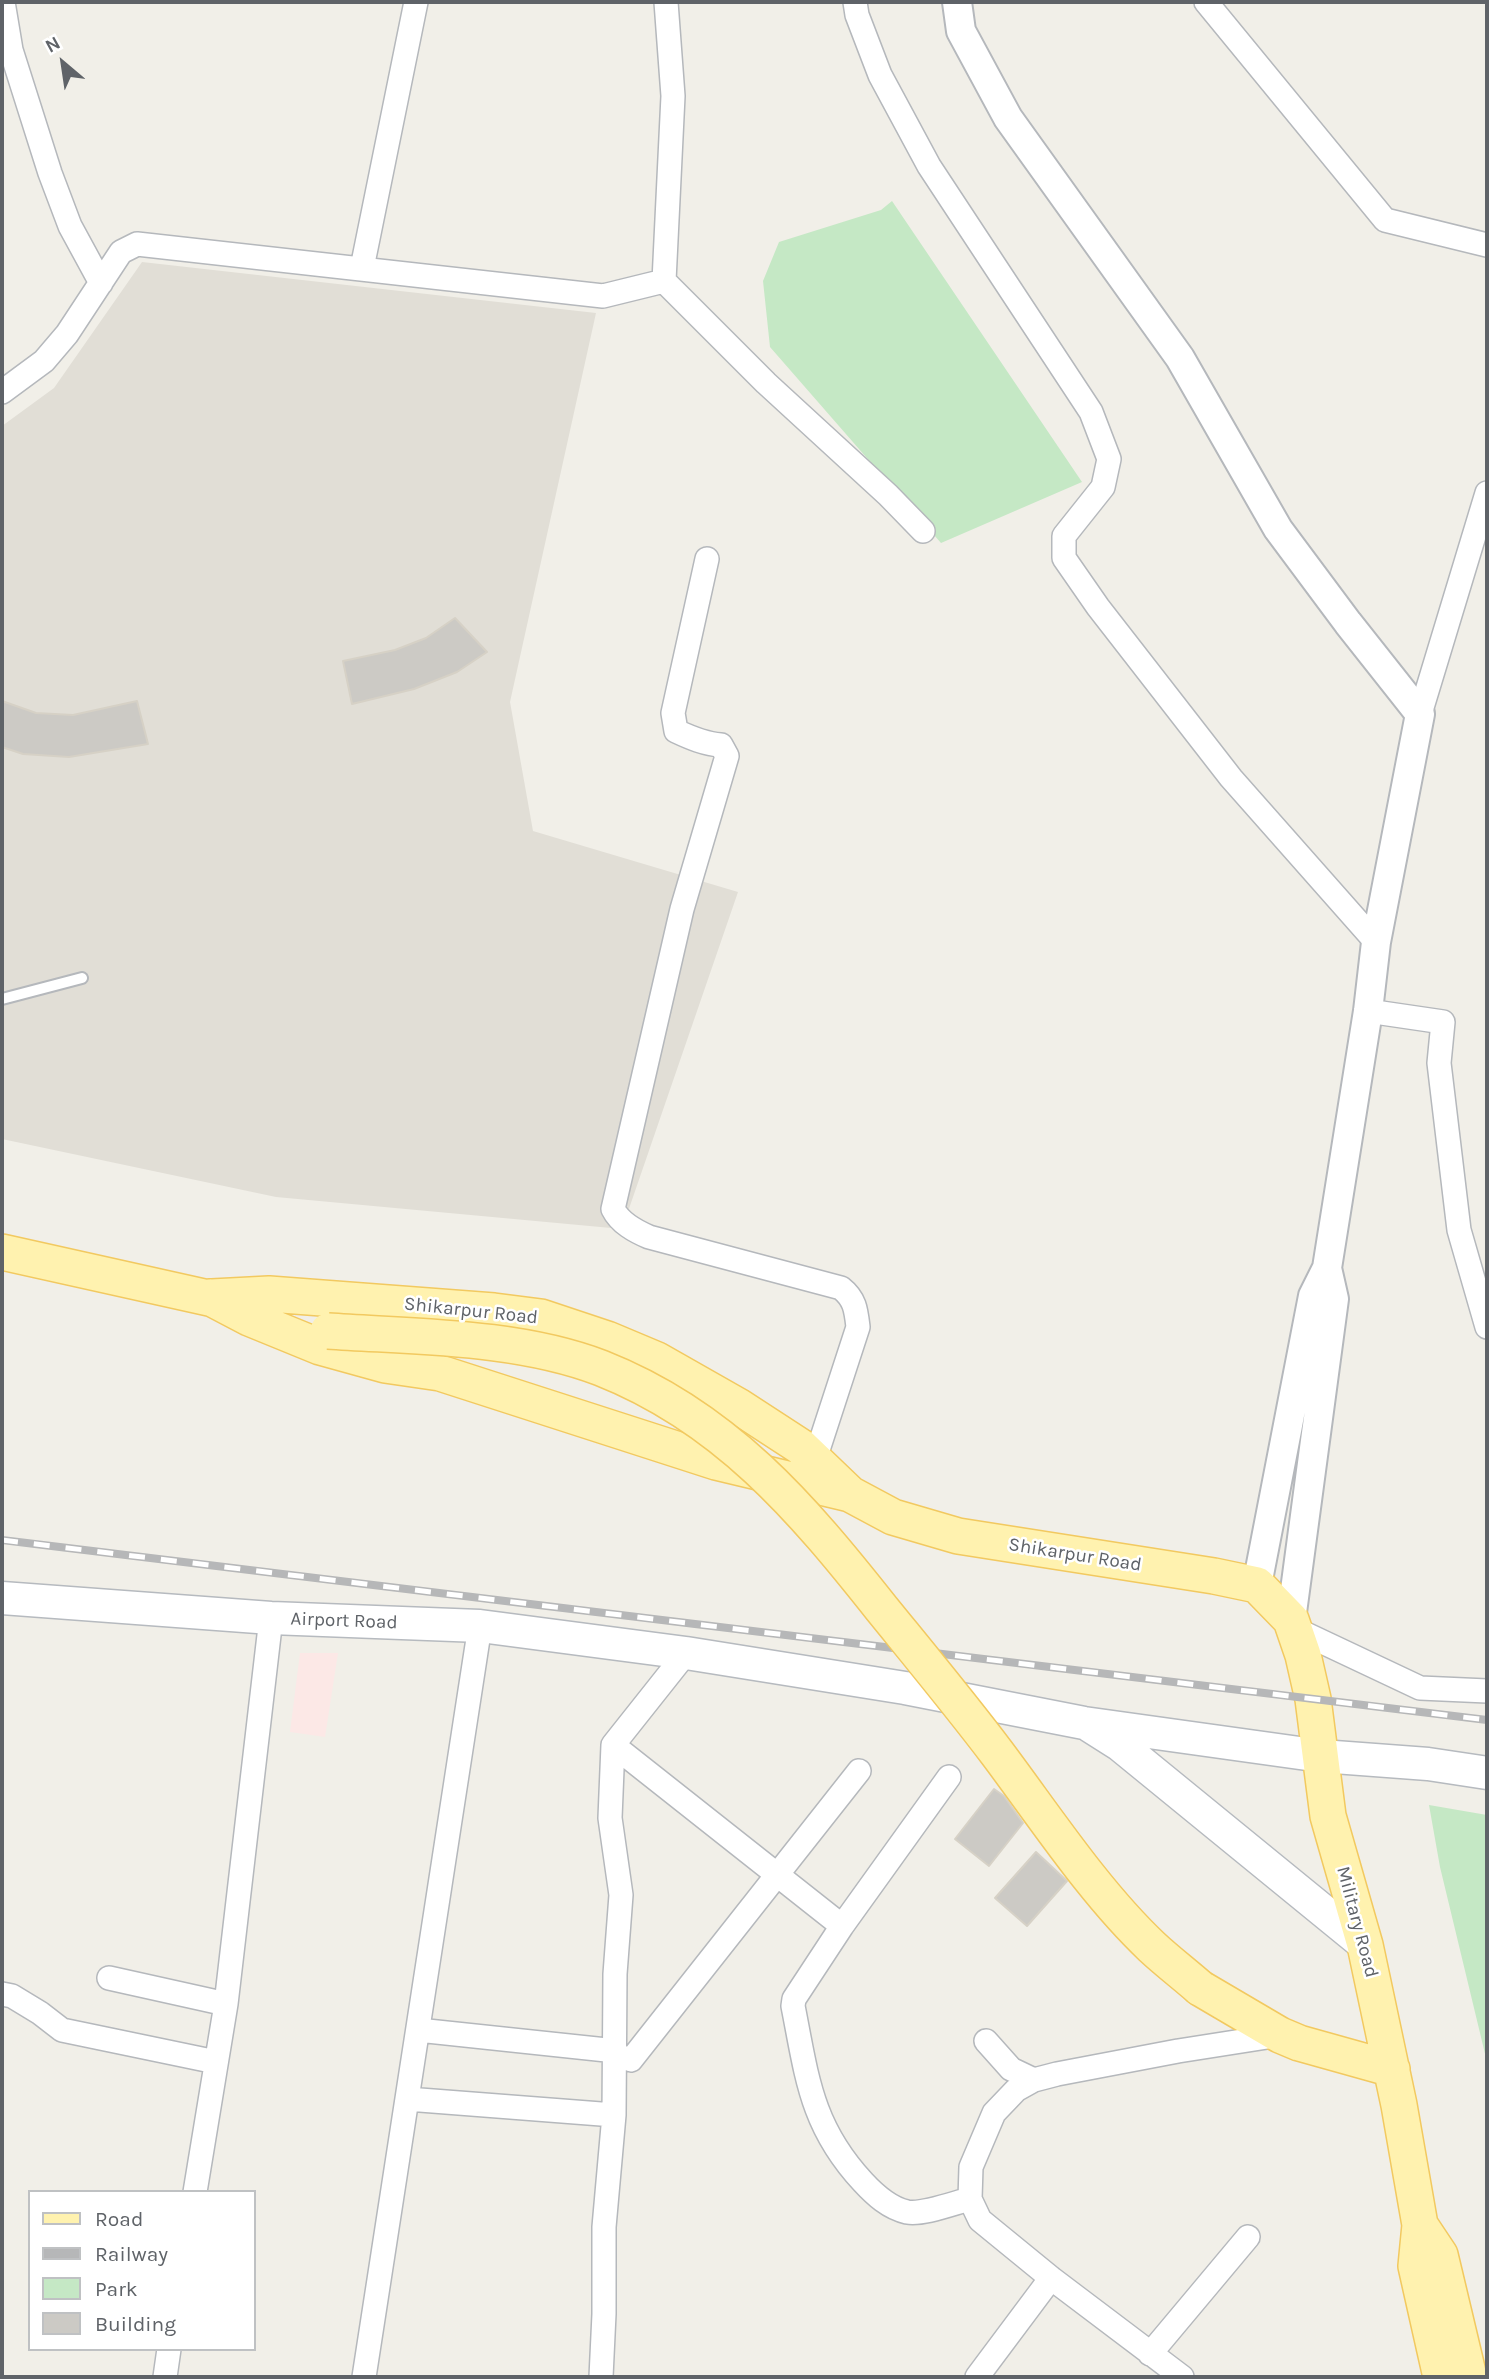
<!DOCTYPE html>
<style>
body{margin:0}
#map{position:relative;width:1489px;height:2379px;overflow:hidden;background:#f1efe8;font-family:Karla,sans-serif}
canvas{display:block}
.frame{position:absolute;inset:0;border:4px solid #5f6368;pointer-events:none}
.legend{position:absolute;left:28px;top:2190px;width:228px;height:161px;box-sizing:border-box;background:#fff;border:2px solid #bfc1c3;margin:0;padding:9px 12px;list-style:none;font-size:21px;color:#5f6368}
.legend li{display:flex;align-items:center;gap:14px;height:35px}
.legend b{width:35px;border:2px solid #bfc1c3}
.north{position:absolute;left:28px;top:28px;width:70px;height:70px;-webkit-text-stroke:5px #fff;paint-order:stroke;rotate:331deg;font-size:19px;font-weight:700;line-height:28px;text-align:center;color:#5f6368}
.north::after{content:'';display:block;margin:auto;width:24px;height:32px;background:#5f6368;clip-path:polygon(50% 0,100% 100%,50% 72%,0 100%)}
</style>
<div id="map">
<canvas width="1489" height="2379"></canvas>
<div class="frame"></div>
<ul class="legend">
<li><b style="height:9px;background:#fff2af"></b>Road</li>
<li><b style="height:9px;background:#b6b7b8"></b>Railway</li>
<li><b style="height:19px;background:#c5e8c5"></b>Park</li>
<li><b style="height:19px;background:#cccac5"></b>Building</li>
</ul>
<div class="north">N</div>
</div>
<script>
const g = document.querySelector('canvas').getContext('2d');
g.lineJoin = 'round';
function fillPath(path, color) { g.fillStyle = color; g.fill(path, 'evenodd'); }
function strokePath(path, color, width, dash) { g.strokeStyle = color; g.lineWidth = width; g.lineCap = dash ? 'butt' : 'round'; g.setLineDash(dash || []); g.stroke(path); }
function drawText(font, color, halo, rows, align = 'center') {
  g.font = font + ' Karla,sans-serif'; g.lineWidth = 5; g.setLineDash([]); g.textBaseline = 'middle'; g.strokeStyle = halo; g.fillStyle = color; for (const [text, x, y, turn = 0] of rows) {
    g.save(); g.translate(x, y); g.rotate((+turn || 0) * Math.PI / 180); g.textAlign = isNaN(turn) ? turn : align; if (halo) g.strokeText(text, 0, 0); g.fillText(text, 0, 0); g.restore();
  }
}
const education = new Path2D(`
 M142,262L596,313L510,702L533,831L738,892L622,1229L276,1197L2,1139V426L54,388Z`);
const medical = new Path2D(`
 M300,1653H338L325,1737L290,1732Z`);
const green = new Path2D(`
 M892,201L1082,482L941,543L770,347L763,281L779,242L881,210Z
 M1429,1805L1487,1815V2062L1440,1867Z`);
const building = new Path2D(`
 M455,618L487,652L457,672L414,689L352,704L343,661L395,650L426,638Z
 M2,701L36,713L73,715L137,701L148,744L69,757L23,754L2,747Z
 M994,1789L1004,1796L1023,1823L989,1866L955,1839Z
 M1036,1852L1067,1881L1027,1926L995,1898Z`);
const service = new Path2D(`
 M2,999L82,978`);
const minor = new Path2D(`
 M3,2L11,50L50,173L70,226L101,283
 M855,2L857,15L880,75L929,166L1091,412L1109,459L1103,487L1064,536V558L1098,607L1231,778L1376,942
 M1206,2L1385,220L1487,245
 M362,268L416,2
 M664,281L673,96L666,2
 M2,392L44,361L67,334L121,252L137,244L603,296L664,281L766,383L888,495L923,531
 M707,559L673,713L676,731C691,738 705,744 721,745L727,756L682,909L613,1209C620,1223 635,1231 649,1237L841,1288C855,1299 856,1310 858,1327L815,1459
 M1420,714L1487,493
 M1368,1011L1443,1022L1439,1063L1459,1230L1487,1327
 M1295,1629L1420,1688L1487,1691
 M613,1745L842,1926
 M949,1777L842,1926L794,1999L793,2006C807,2077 811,2126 863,2182C875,2195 889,2208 907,2212C923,2215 954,2203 970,2199
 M109,1978L226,2004
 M2,1994L12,1996L40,2013L62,2030L216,2062
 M418,2030L616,2051
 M986,2041L1011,2069L1034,2080
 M631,2060L859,1771
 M407,2099L614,2115
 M195,2192L226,2004L271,1618
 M1150,2354L1248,2237
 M165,2377L169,2349
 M364,2377L480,1626
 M601,2377L604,2314V2227L614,2115L615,1974L621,1895L610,1818L613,1745L686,1653
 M977,2377L1051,2278
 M1182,2377L1051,2278L980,2220L970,2199L971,2167L994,2113L1016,2090L1034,2080L1057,2074L1178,2051L1280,2035`);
const tertiary = new Path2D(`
 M957,2L961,31L1008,118L1180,358L1278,529L1348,623L1420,714L1376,942L1368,1011L1327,1268L1313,1296L1257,1585
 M1291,1620L1334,1299L1327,1268`);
const secondary = new Path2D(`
 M2,1598L271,1618L480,1626L686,1653L905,1688L1084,1723L1321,1756L1428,1764L1487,1773
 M1090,1726L1120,1745L1365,1945`);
const primary = new Path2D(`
 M2,1252L231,1303
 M209,1297L249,1318L320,1347L385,1365L440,1373L716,1462L850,1494L893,1517L958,1536L1214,1576L1257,1585L1291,1620L1303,1655L1313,1699L1328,1816L1365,1945L1399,2105L1420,2225L1416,2266L1441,2377
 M212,1297L269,1294L494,1311L541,1317L607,1339L657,1360L738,1406L801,1447L850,1494
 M1200,1988L1280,2035L1299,2043L1392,2069
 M1420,2225L1440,2255L1469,2377`);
const rail = new Path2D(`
 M2,1540L1487,1720`);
const primaryBridge = new Path2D(`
 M328,1331C416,1337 518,1336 601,1368C725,1417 802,1508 882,1609C921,1657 960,1704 997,1753C1045,1817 1094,1892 1152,1947C1167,1961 1184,1974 1200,1988`);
const streetNames = [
 ["Shikarpur Road",471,1311,6],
 ["Shikarpur Road",1075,1555,9],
 ["Airport Road",344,1621,2],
 ["Military Road",1357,1922,75]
];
fillPath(education, '#e1ded6');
fillPath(medical, '#fce8e6');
fillPath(green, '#c5e8c5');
fillPath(building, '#cccac5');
strokePath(building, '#d6d1c6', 2);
strokePath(service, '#b5b8bc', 14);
strokePath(minor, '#b5b8bc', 26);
strokePath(tertiary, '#b5b8bc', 32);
strokePath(secondary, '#b6babf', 35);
strokePath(primary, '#f2c960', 38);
strokePath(service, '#fff', 10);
strokePath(minor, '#fff', 23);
strokePath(tertiary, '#fff', 28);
strokePath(secondary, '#fff', 32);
strokePath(primary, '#fff2af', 35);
strokePath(rail, '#b6b7b8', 8);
strokePath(rail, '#fff', 5, [16]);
strokePath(primaryBridge, '#f2c960', 38, []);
strokePath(primaryBridge, '#fff2af', 35);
drawText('19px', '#5f6368', '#fff', streetNames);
</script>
